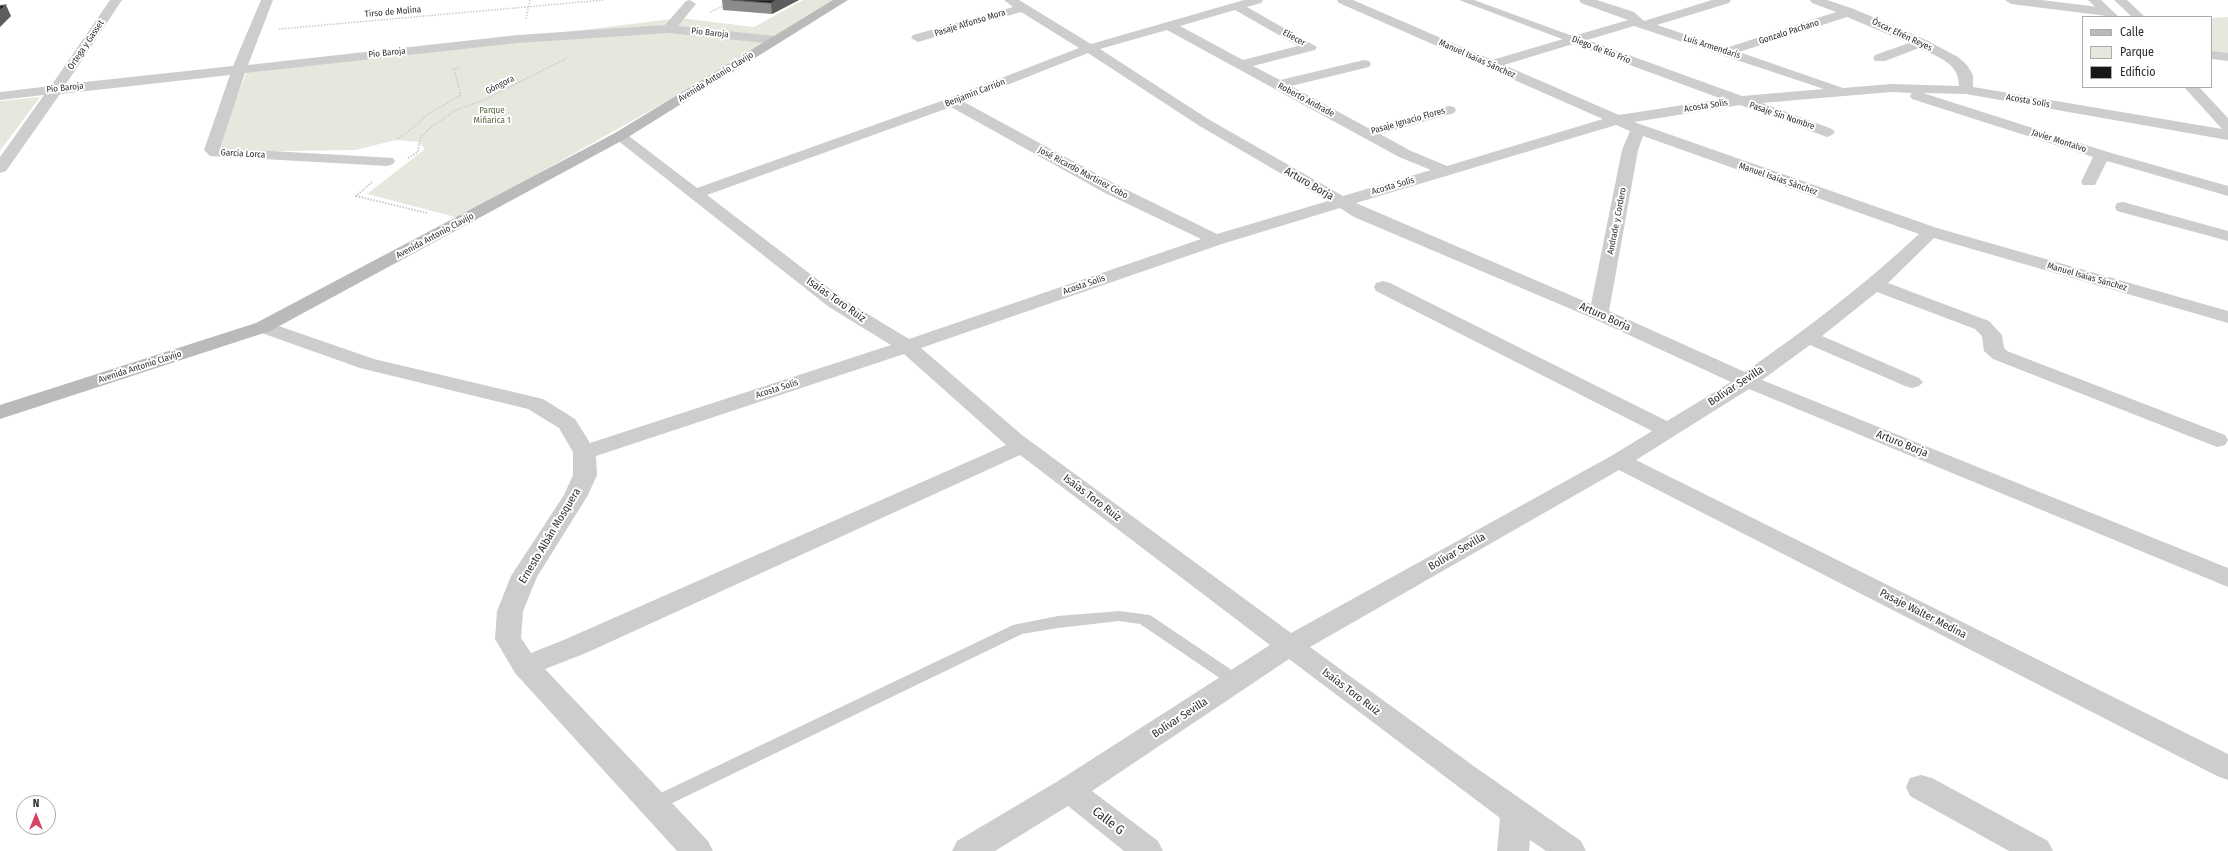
<!DOCTYPE html>
<meta charset="utf-8">
<style>
body{margin:0}
#map{position:relative;width:2228px;height:851px;overflow:hidden;background:#fff;font-family:"Fira Sans Condensed",sans-serif}
canvas{display:block}
.legend{position:absolute;left:2082px;top:16px;width:130px;height:72px;box-sizing:border-box;background:#fff;border:1px solid #acacac;margin:0;padding:5px 7px;list-style:none;font-size:12px;color:#303030}
.legend li{display:flex;align-items:center;gap:8px;height:20px}
.legend b{width:20px;border:1px solid #acacac}
.north{position:absolute;left:16px;top:795px;width:40px;height:40px;box-sizing:border-box;background:#fff;border:1px solid #acacac;border-radius:50%;rotate:0deg;font-size:11px;font-weight:700;line-height:16px;text-align:center;color:#303030}
.north::after{content:'';display:block;margin:auto;width:14px;height:18px;background:#d64363;clip-path:polygon(50% 0,100% 100%,50% 72%,0 100%)}
</style>
<div id="map">
<canvas width="2228" height="851"></canvas>
<ul class="legend">
<li><b style="height:5px;background:#bababa"></b>Calle</li>
<li><b style="height:11px;background:#e5e9dd"></b>Parque</li>
<li><b style="height:11px;background:#171717"></b>Edificio</li>
</ul>
<div class="north">N</div>
</div>
<script>
const g = document.querySelector('canvas').getContext('2d');
g.lineJoin = 'round';
function fillPath(path, color) { g.fillStyle = color; g.fill(path, 'evenodd'); }
function strokePath(path, color, width, dash) { g.strokeStyle = color; g.lineWidth = width; g.lineCap = dash ? 'butt' : 'round'; g.setLineDash(dash || []); g.stroke(path); }
function drawText(font, color, halo, rows, align = 'center') {
  g.font = font + ' "Fira Sans Condensed",sans-serif'; g.lineWidth = 4; g.setLineDash([]); g.textBaseline = 'middle'; g.strokeStyle = halo; g.fillStyle = color; for (const [text, x, y, turn = 0] of rows) {
    g.save(); g.translate(x, y); g.rotate((+turn || 0) * Math.PI / 180); g.textAlign = isNaN(turn) ? turn : align; if (halo) g.strokeText(text, 0, 0); g.fillText(text, 0, 0); g.restore();
  }
}
const green = new Path2D(`
 M803,0H836L719,72L459,218L367,194L425,149L419,142L396,140L355,150L216,152L247,71L680,18L754,27Z
 M2228,17V55L2211,53V18Z
 M40,97L0,151V101Z`);
const pathFar1 = new Path2D(`
 M710,12L725,5
 M526,19L530,0
 M279,29L604,0
 M396,140L418,124L425,116L461,95L454,69L459,67
 M419,144L420,138L431,127L456,110L484,100L567,58`);
const path = new Path2D(`
 M408,158L418,152L419,143
 M372,182L356,196L427,213`);
const service = new Path2D(`
 M1119,611L1150,615L1242,677L1244,681L1242,685L1236,687L1230,685L1140,624L1119,621L1058,628L1022,634L660,809L654,811L648,809L645,804L648,799L1013,625L1058,616Z`);
const pedestrian = new Path2D(`
 M1459,0H1474L1578,38L1580,40L1578,42H1570Z`);
const minor = new Path2D(`
 M110,0H122L66,84L233,66L261,0H273L248,65L518,35L665,25L686,1L690,0L696,4L678,26L775,36L782,40L775,44L669,33L518,43L245,73L220,148L393,158L395,161L393,164L387,166L210,156L204,150L230,75L60,94L6,171L0,173V157L44,95L0,100V92L51,86Z
 M1004,0H1019L1091,44L1244,0H1263L1261,3L1247,7L1317,47L1315,50L1253,66L1280,80L1364,60L1369,61L1371,64L1369,67L1291,86L1368,128L1449,106L1454,107L1456,110L1454,113L1380,134L1411,151L1447,166L1603,119L1339,3L1337,0H1353L1492,60L1628,20L1581,3L1579,0H1597L1634,12L1644,21L1712,0H1731L1729,3L1657,25L1726,48L1836,12L1812,3L1810,0H1827L1854,9L1926,40L1958,57L1967,65L1973,75V87L2228,130V140L1966,94L1923,93L2108,152L2228,186V196L2107,161L2095,185H2083L2081,182L2093,157L1912,99L1910,96L1912,93L1891,92L1762,103L1832,129L1835,132L1832,135L1827,137L1740,105L1634,122L1937,228L2228,311V323L1934,238L1888,283L1989,321L2002,335L2004,348L2007,351L2225,435L2228,440L2225,445L2217,447L1993,359L1984,351L1982,336L1975,329L1877,292L1822,336L1919,378L1923,382L1919,386L1912,388L1905,386L1810,345L1762,380L2228,568V587L1749,389L1636,460L2228,754V780L2217,776L1619,470L1310,647L1475,767L1581,841L1586,851H1546L1530,840L1529,851H1497L1500,818L1289,659L1092,791L1158,841L1163,851H1124L1068,806L995,851H952L957,841L1058,781L1270,645L1020,455L586,653L545,669L708,841L713,851H677L515,673L495,639L497,611L511,576L564,495L573,475V452L559,428L528,409L360,368L256,331L253,327L256,323L263,321L270,323L374,359L543,399L575,419L590,443L891,345L829,307L612,136L615,133H625L697,188L947,99L1079,48L1021,12L918,42L911,38L913,35L1013,7ZM1235,10L1298,46L1243,60L1180,26ZM1847,17L1909,43L1875,55L1873,58L1875,61H1885L1919,48C1937,57 1959,62 1959,86L1891,84L1843,88L1739,52ZM1634,26L1824,89L1742,96L1587,40ZM1167,30L1399,157L1431,170L1343,196L1208,119L1100,49ZM1573,44L1722,99L1619,115L1504,65ZM1088,53L1198,125L1328,201L1217,234L1117,185L964,102ZM951,107L1105,193L1201,239L909,339L843,299L707,195ZM1616,125L1630,131L1622,150L1591,304L1356,203ZM1643,136L1919,234C1865,285 1806,329 1745,372L1609,311L1638,150ZM1340,208L1354,217L1592,318L1731,382L1667,421L1390,283L1383,281L1376,283L1374,287L1376,291L1652,431L1611,456L1291,633L1022,435L921,348L1222,244ZM904,354L1006,445L566,639L531,653L521,638L523,611L537,577L588,495L597,475L596,456Z
 M2005,0H2041L2107,8L2113,12L2107,16L2011,4Z
 M2211,51L2228,53V61L2211,59Z
 M2123,202L2228,231V241L2117,211L2115,207L2117,203Z
 M1921,775L1932,778L2048,841L2053,851H2009L1910,796L1906,787L1910,778Z`);
const tertiary = new Path2D(`
 M2088,0H2101L2119,17H2106Z
 M2114,0H2127L2145,17H2132Z
 M2184,87H2199L2228,118V132L2223,130Z`);
const secondary = new Path2D(`
 M833,0H848L625,139L270,331L0,419V405L256,323L615,133Z`);
const wall = new Path2D(`
 M722,0H799L772,14L723,10Z`);
const shadedWall = new Path2D(`
 M777,0H799L772,14L771,3Z
 M6,5L11,16L0,27V10Z`);
const building = new Path2D(`
 M732,0H777L771,3Z
 M6,5L0,10V6Z`);
const farStreetnames = [
 ["Tirso de Molina",393,12,-5],
 ["Pasaje Alfonso Mora",970,23,-17],
 ["Gonzalo Pachano",1789,32,-18],
 ["Pío Baroja",710,33,6],
 ["Óscar Efrén Reyes",1902,35,25],
 ["Eliecer",1294,38,29],
 ["Ortega y Gasset",86,45,-56],
 ["Luis Armendaris",1712,47,18],
 ["Diego de Río Frío",1601,50,21],
 ["Pío Baroja",387,53,-6],
 ["Manuel Isaías Sánchez",1477,59,24],
 ["Avenida Antonio Clavijo",716,77,-32],
 ["Góngora",500,85,-27],
 ["Pío Baroja",65,88,-6],
 ["Benjamín Carrión",975,93,-21],
 ["Roberto Andrade",1306,100,28],
 ["Acosta Solís",2028,101,10],
 ["Acosta Solís",1706,106,-9],
 ["Pasaje Sin Nombre",1782,116,19],
 ["Pasaje Ignacio Flores",1408,121,-16],
 ["Javier Montalvo",2059,141,18],
 ["García Lorca",243,154,3],
 ["José Ricardo Martínez Cobo",1083,173,28],
 ["Manuel Isaías Sánchez",1778,179,19],
 ["Acosta Solís",1393,186,-16],
 ["Andrade y Cordero",1617,221,-79],
 ["Avenida Antonio Clavijo",435,236,-28],
 ["Manuel Isaías Sánchez",2087,277,16],
 ["Acosta Solís",1084,285,-19],
 ["Avenida Antonio Clavijo",140,367,-18],
 ["Acosta Solís",777,389,-18]
];
const farParknames = [
 ["Parque",492,110],
 ["Miñarica 1",492,120]
];
const streetNames = [
 ["Arturo Borja",1309,184,30],
 ["Isaías Toro Ruiz",836,300,35],
 ["Arturo Borja",1605,317,24],
 ["Bolívar Sevilla",1736,386,-33],
 ["Arturo Borja",1902,444,22],
 ["Isaías Toro Ruiz",1092,498,37],
 ["Ernesto Albán Mosquera",550,536,-59],
 ["Bolívar Sevilla",1457,552,-30],
 ["Pasaje Walter Medina",1923,614,27],
 ["Isaías Toro Ruiz",1351,692,37],
 ["Bolívar Sevilla",1180,718,-33]
];
const nearStreetnames = [
 ["Calle G",1108,821,38]
];
fillPath(green, '#e5e9dd');
strokePath(pathFar1, '#cacaca', 1.5, [1.5, 1.5]);
strokePath(path, '#cacaca', 2, [1.5, 1.5]);
fillPath(service, '#cdcdcd');
fillPath(pedestrian, '#cdcdcd');
fillPath(minor, '#cdcdcd');
fillPath(tertiary, '#cdcdcd');
fillPath(secondary, '#bababa');
fillPath(wall, '#8b8b8b');
fillPath(shadedWall, '#5d5d5d');
fillPath(building, '#171717');
strokePath(building, '#5d5d5d', 1);
drawText('9px', '#303030', '#fff', farStreetnames);
drawText('9px', '#596841', '#fff', farParknames);
drawText('11px', '#303030', '#fff', streetNames);
drawText('13px', '#303030', '#fff', nearStreetnames);
</script>
